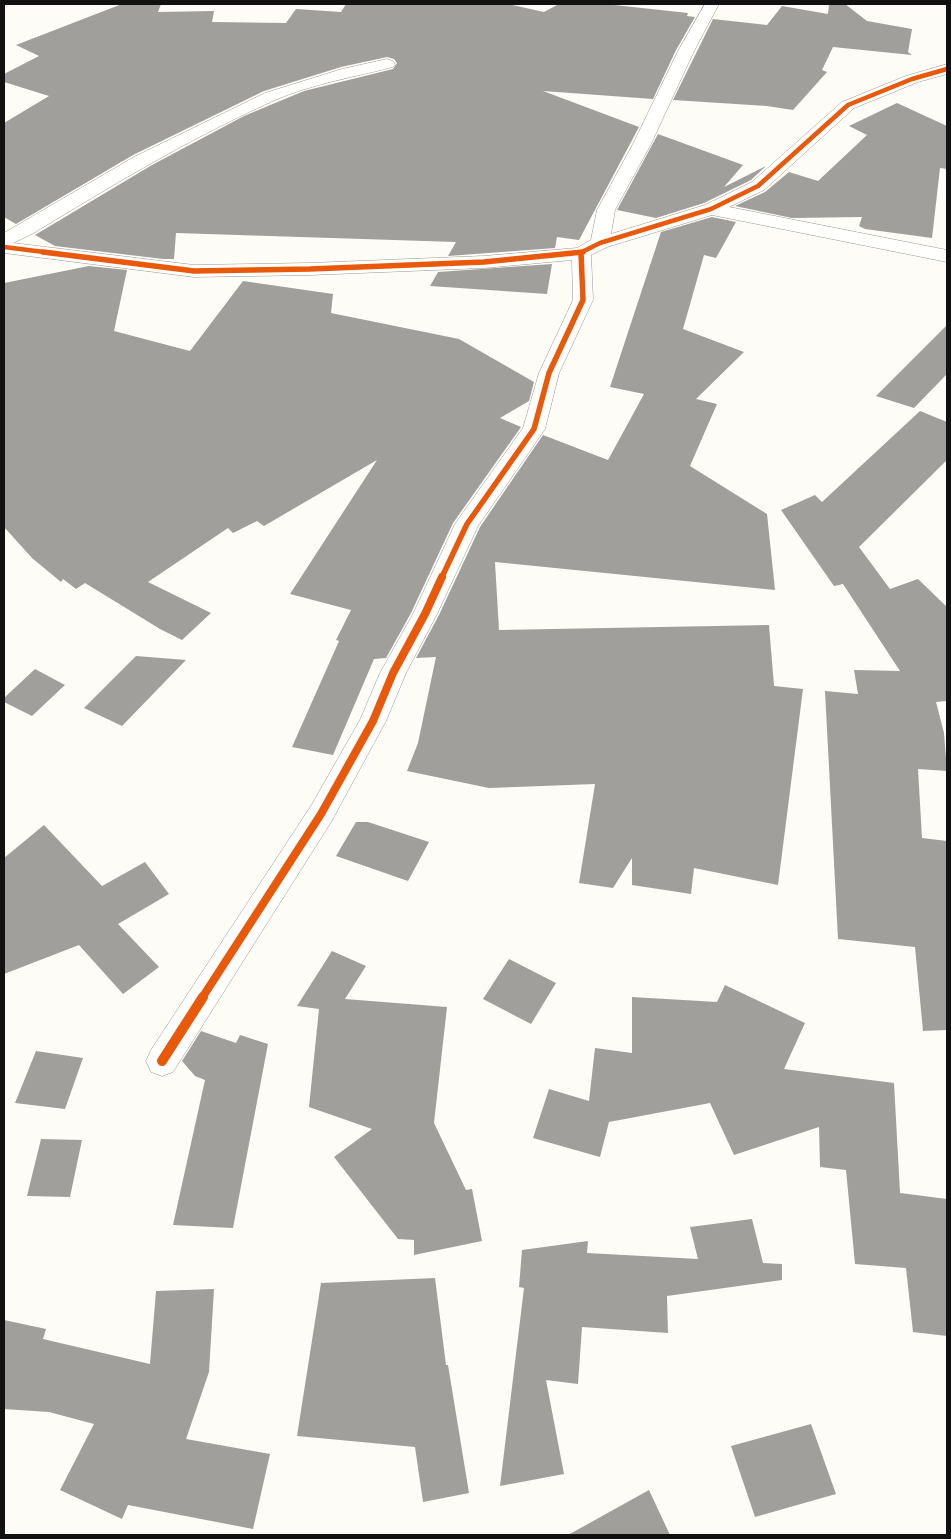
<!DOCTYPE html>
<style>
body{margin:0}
#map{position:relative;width:951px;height:1539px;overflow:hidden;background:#fdfcf7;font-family:"IBM Plex Serif",serif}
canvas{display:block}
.frame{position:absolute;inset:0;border:5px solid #111;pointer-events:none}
</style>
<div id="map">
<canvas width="951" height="1539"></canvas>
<div class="frame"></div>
</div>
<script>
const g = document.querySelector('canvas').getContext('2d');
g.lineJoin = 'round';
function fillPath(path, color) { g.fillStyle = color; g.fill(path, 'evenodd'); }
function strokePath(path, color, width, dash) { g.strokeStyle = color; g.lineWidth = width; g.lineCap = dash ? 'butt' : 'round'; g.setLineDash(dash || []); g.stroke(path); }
const building = new Path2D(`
 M122,4H161L158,12L214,11L212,22L286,23L296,9L341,12L346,4H508L544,12L559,4H605L688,13L687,16L695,17L676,50L653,99L543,91L639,127L579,240L557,237L555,248L448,256L456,242L176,233L174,259H163L55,246L35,235L152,165L244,116L304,91L393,69L397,63L394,59L387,57L341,67L264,91L133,155L16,224L4,217V123L49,96L4,82V74L39,56L16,45Z
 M829,4H845L867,21L912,29L908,52L912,55L833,47L822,70L827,72L793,110L767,106L673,100L713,19L767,25L782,6L828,14Z
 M897,103L947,126V169L940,168L932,238L865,229L859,226L862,217L792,218L735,206L765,192L789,172L818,181L867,135L849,126Z
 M658,134L743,165L724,187L766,166L751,180L704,203L656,218L617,210Z
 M712,217L736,222L716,258L704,255L683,329L744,352L696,399L717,404L690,466L767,514L775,590L495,562L499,630L769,625L774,686L803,689L778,885L694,868L691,894L632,885V858L613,888L579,883L595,784L489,788L407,771L418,743L436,657L416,658L439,615L480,527L543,435L608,460L644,394L610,387L661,232Z
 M552,264L547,294L430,286L438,272Z
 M89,266L127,270L114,331L190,351L243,281L333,294L331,313L459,339L534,382L529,401L500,418L521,427L453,523L411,613L386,658L374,659L333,755L292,747L339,641L336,640L351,610L290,594L377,460L264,526L257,521L233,533L228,528L148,582L211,613L182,640L160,629L85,583L76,589L63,579L61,582L32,558L4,527V283Z
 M947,325V374L914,408L876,396Z
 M920,411L947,422V460L859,547L890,589L918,579L947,607V701L936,702L944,733L947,771L918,769L922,838L947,841V1030L923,1031L915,947L838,939L825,691L858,694L854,670L900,671L843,584L834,586L781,510L815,495L822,502Z
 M136,656L186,660L122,726L84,708Z
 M35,669L65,685L32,716L4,702V698Z
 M356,822H368L429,842L408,881L336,856Z
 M44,825L102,886L145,862L169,894L118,924L159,967L123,994L79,945L4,974V858Z
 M332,951L366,966L345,999L447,1007L434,1123L466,1190L472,1189L482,1241L414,1255V1240L398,1239L334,1157L372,1129L309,1107L319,1009L297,1006Z
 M509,959L556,983L531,1024L483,999Z
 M725,985L805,1023L784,1069L894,1083L900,1193L947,1199V1336L913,1332L906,1268L855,1264L846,1170L820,1167L819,1127L734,1155L710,1103L609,1122L600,1157L533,1138L549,1089L589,1101L595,1048L632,1053V997L717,1002Z
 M201,1031L236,1043L240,1035L268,1044L233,1228L173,1225L205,1080L195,1076L182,1061Z
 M36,1051L83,1058L65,1109L15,1103Z
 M41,1139L82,1140L70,1197L27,1196Z
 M752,1219L763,1263L782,1264V1280L667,1296L668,1333L582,1327L578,1384L546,1380L564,1474L500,1486L524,1288L519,1287L522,1250L588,1241L587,1253L698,1259L690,1227Z
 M435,1278L446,1365H448L469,1493L423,1502L415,1447L297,1436L321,1283Z
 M214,1289L209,1372L186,1439L270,1454L253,1529L128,1505L122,1519L60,1490L94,1424L49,1412L4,1409V1320L46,1329L43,1339L150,1364L156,1291Z
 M811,1424L836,1494L755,1517L731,1446Z
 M649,1490L670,1535H568Z`);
const minor = new Path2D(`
 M705,4H719L694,51L651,144L615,210L611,234L705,205L752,182L842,102L906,76L947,64V74L918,82L854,108L764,190L729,207L947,250V262L712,215L607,247L591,255L593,300L559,373L545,429L478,526L437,614L406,673L386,721L331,822L173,1072L162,1076L151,1072L146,1061L151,1050L311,806L360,720L380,673L413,614L455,524L523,428L539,373L573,300L572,260L484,268L310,275L194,277L4,253V233L134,157L265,93L342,69L387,59L393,61L395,64L393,67C354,77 312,84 275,100C190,138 111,186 32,234L13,243L194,265L310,263L484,256L577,248L591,240L597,210L633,144L678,51Z`);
const cyclewayFar3 = new Path2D(`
 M4,247L52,253
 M580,253L600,243L711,209L758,186L848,105L912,79L947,69`);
const cyclewayFar2 = new Path2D(`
 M43,252L194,271L310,269L484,262L583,252
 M441,579L467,524L534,429L549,373L583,300L581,253`);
const cyclewayFar1 = new Path2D(`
 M202,998L321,814L373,721L393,673L425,614L442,577`);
const cycleway = new Path2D(`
 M162,1061L203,997`);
fillPath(building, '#a19f9c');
strokePath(minor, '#979795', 1);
fillPath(minor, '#fffffe');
strokePath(cyclewayFar3, '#e8590c', 4.5);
strokePath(cyclewayFar2, '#e8590c', 5.5);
strokePath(cyclewayFar1, '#e8590c', 8);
strokePath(cycleway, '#e8590c', 10);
</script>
